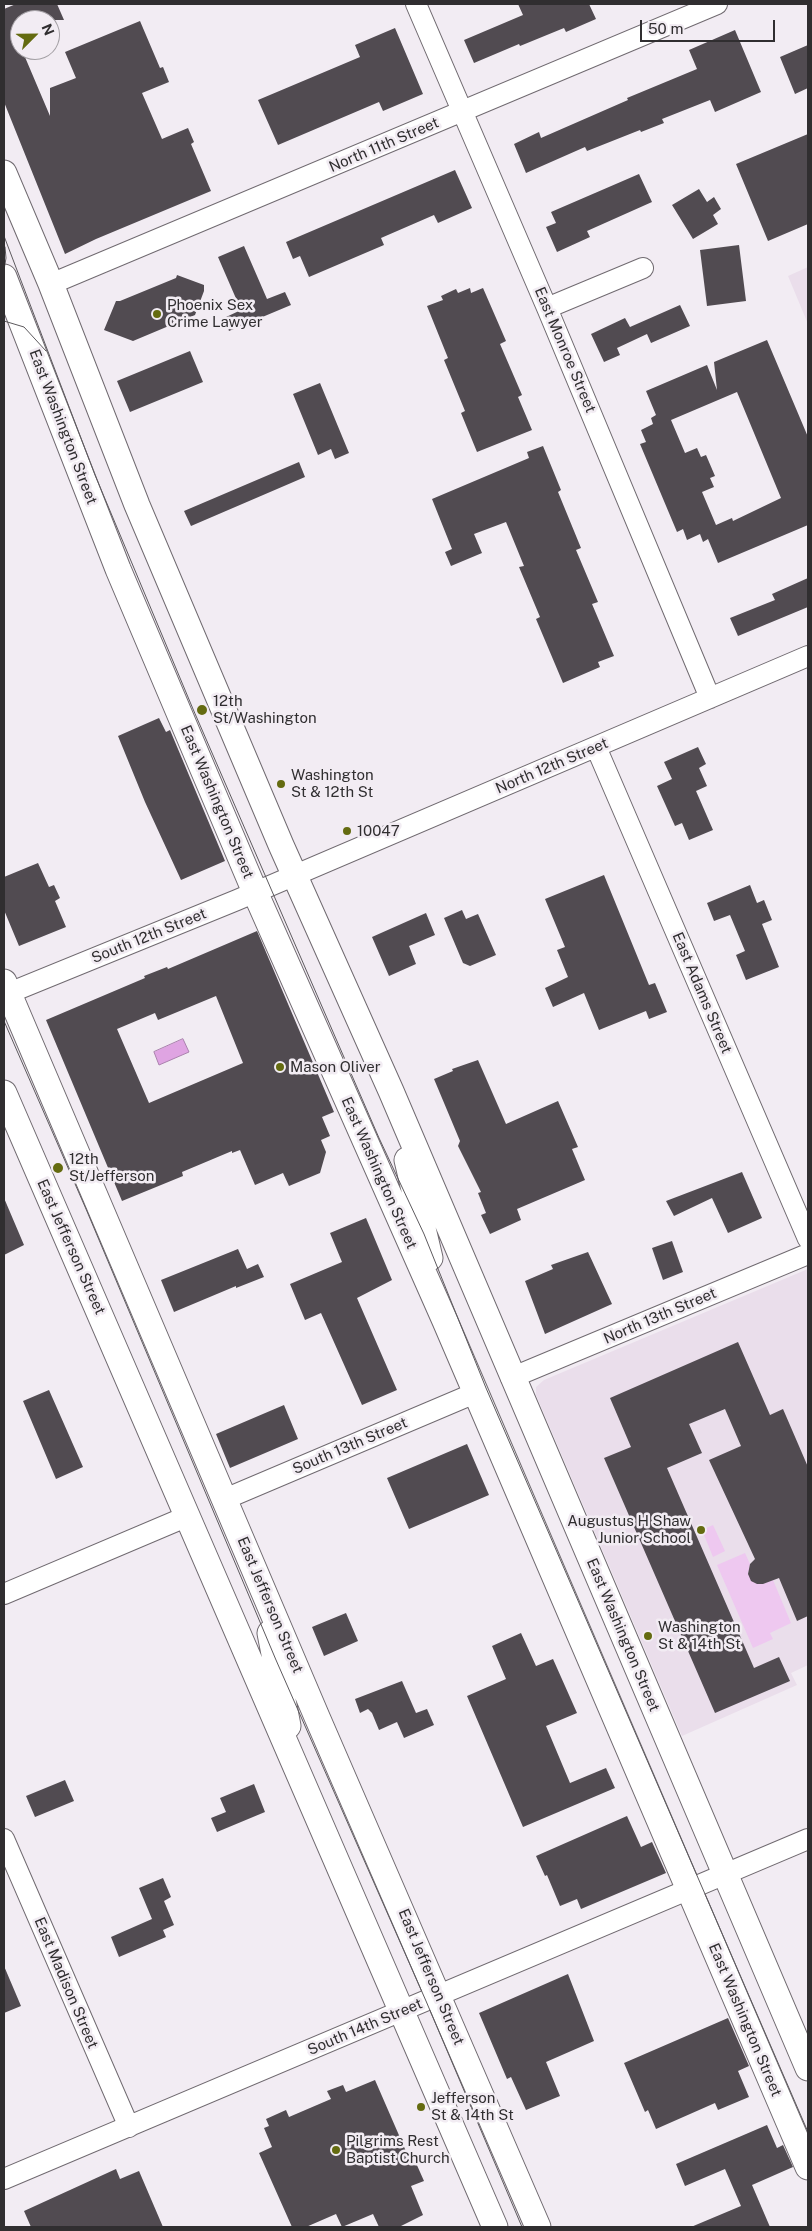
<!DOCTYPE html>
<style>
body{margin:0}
#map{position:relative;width:812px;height:2231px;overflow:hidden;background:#f2ecf3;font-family:"Public Sans",sans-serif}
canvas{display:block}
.frame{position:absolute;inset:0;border:5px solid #302e30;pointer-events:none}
.north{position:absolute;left:10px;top:10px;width:50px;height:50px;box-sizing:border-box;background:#f2ecf3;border:1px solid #a4a0a5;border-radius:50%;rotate:67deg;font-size:14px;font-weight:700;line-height:20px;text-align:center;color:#302e30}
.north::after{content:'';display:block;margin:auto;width:18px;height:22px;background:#646b10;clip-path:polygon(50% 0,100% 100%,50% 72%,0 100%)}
.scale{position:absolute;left:640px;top:20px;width:135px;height:22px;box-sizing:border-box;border:2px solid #302e30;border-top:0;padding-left:6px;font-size:15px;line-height:18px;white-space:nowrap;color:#302e30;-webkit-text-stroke:4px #f2ecf3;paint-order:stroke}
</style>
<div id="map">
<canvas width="812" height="2231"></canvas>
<div class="frame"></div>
<div class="north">N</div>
<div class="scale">50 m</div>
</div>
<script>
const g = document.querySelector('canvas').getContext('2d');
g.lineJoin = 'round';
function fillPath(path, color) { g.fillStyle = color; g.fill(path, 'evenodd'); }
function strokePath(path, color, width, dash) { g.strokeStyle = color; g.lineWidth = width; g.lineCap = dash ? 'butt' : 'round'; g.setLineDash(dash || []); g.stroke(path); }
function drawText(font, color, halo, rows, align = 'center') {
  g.font = font + ' "Public Sans",sans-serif'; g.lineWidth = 5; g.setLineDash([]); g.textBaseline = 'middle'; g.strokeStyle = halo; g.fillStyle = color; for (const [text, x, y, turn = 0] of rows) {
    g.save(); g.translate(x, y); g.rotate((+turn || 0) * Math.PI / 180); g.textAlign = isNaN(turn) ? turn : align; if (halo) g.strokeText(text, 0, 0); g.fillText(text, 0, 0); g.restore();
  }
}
const built = new Path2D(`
 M808,267V324L788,276Z
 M808,1269V1665L791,1673L797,1685L682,1736L536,1395V1387L544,1380Z`);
const green = new Path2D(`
 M713,1525L725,1551L713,1557L702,1530Z
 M745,1553L750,1564L748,1574L757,1584H763L773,1580L791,1623L770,1633L773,1639L753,1648L717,1565Z`);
const water = new Path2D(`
 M183,1039L189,1052L159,1065L154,1052Z`);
const building = new Path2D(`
 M16,4H57L64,20H20V50H22L50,116V88L76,78L65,52L140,21L160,68L163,67L169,82L142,93L162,139L188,128L194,142L191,144L211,191L96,239L65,254L4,102V9Z
 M518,4H589L596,19L566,32L564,28L520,46L519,44L474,63L464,40L523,15Z
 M395,28L423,94L383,111L379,102L278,145L258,100L360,57L355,45Z
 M735,30L761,92L715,112L710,100L662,119L664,123L641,132L640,130L587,151L585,147L526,173L514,144L539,132L541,138L628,100L627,98L697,69L689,50Z
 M808,45V88L795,94L780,57Z
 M808,134V224L768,241L736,164Z
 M455,170L472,208L438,223L434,215L381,238L384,245L309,277L300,256L293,259L286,242Z
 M639,174L652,202L587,231L590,237L557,252L546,227L556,223L551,212Z
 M699,189L707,202L714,197L721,209L713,215L718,224L693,239L672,205Z
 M739,245L746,301L707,306L700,250Z
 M244,246L267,299L285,292L291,305L229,331L224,318L241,310L218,257Z
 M177,275L204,285V291L195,315L133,341L104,330L116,301H120L176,278Z
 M470,288L471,293L483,288L506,341L500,344L522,395L518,397L532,430L477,452L461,413L465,411L444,360L448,358L427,306L443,300L441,296L456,289L458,293Z
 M680,305L690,326L651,343L647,334L617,348L620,355L604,362L591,334L625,318L630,327Z
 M767,340L808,437V525L718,563L708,539L703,542L700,534L687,540L683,529L677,532L640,444L646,442L641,430L653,424L651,418L656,415L646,391L707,365L717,390L714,362ZM737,392L781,498L733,521L732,518L716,525L702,492L714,487L710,478L715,476L706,455L701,457L697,448L685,453L671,420Z
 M190,351L203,382L130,412L117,381Z
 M320,383L349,453L335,459L331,449L318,455L293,394Z
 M543,446L561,490L558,492L581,548L576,550L598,602L592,604L614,656L598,662L600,667L563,683L536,619L540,617L519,567L524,566L506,522L474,534L482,553L451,566L445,552L452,549L432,499L529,458L527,452Z
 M299,462L305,477L191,526L184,511Z
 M808,578V607L738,636L730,618L775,600L772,594Z
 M159,718L166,732L170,730L225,861L181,880L145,802L118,736Z
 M698,747L706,764L699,768L707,786L696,791L713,830L689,840L682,823L675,826L657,786L672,779L664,762Z
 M38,863L49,887L54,885L60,898L55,901L66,927L19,946L4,910V877Z
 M604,875L649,985L655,983L667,1012L649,1019L646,1011L599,1030L584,993L553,1007L545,988L568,977L557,950L565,947L545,899Z
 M750,885L757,903L764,900L772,920L762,924L779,967L746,980L736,955L745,951L730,915L714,921L707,903Z
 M462,910L466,919L478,914L496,955L470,966L463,963L444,918Z
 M426,913L435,935L409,946L416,964L389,976L372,937Z
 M257,931L334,1112L322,1117L330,1136L321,1140L326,1152L320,1173L289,1186L283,1173L255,1185L240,1150L232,1153V1151L182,1172L183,1176L122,1201L46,1020L145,978L144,976L167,967L168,969ZM216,996L243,1063L149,1103L117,1029L155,1013L158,1020Z
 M478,1060L506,1124L558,1101L578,1147L572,1149L585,1180L517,1209L521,1220L490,1234L481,1215L486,1213L478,1193L481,1192L458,1146L460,1141L434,1079L453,1071L452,1069Z
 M742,1172L762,1218L728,1233L712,1198L674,1216L666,1201Z
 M4,1198L24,1245L4,1255Z
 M366,1218L392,1280L357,1298L397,1390L362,1405L321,1313L305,1320L290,1284L342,1262L330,1233Z
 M672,1241L683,1272L663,1280L652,1248Z
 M238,1249L247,1269L258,1264L264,1277L236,1288V1286L174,1312L161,1280Z
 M588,1252L612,1304L545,1334L525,1281L553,1269L551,1265Z
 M738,1342L770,1415L783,1409L808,1467V1616L797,1621L779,1578L763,1584H757L751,1581L748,1574L750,1564L755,1559L709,1460L741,1446L725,1409L689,1424L702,1453L667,1468L754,1668L779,1657L790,1681L715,1713L604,1458L631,1447L610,1398Z
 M49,1390L83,1467L56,1479L23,1401Z
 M284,1405L298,1439L230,1468L216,1434Z
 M467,1444L489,1495L409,1529L387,1478Z
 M346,1613L358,1641L324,1656L312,1627Z
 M521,1633L536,1666L553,1659L577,1713L546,1726L570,1783L606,1768L615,1788L523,1827L467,1696L506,1679L492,1646Z
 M402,1681L416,1713L427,1709L434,1725L404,1738L397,1722L379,1730L372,1713L368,1709L360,1713L355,1699Z
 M65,1780L74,1801L35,1817L26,1796Z
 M254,1784L265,1812L217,1832L211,1818L226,1812L220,1798Z
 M627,1816L641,1847L652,1842L666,1873L581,1909L577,1899L560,1906L547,1875L545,1876L536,1856Z
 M163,1878L171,1897L164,1901L174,1925L163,1930L166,1937L119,1957L111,1937L152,1919L139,1888Z
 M4,1966L21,2006L4,2013Z
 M568,1974L594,2041L546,2062L560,2096L526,2110L511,2077L507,2079L479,2013Z
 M728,2018L749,2066L738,2071L749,2097L718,2110L715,2103L656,2129L648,2110L645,2112L624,2063Z
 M375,2080L408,2156L412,2154L424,2181L411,2186L423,2215L399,2227H379L373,2214L342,2227L336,2214L306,2227H292L259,2153L272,2147L264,2128L269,2126L266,2119L286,2110L289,2117L331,2099L327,2091L343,2085L346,2092Z
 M767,2125L777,2148L783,2145L793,2167L752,2185L770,2227H691L741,2206L725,2169L685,2186L676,2164Z
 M116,2169L120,2179L139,2171L163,2227H31L24,2211Z`);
const minor = new Path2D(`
 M416,4L547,308L710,698
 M51,284L717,4
 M547,308L643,268
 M596,747L808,1239
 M4,995L237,900L808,656
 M511,1378L808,1254
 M225,1499L475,1393
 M4,1594L188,1516
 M4,1839L129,2127
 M4,2179L808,1839`);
const major = new Path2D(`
 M4,173L51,284L137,505L281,845L391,1091L808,2068
 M4,277L118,569L255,892L445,1321L808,2167
 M4,982L317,1717L538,2227
 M4,1093L495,2227
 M407,1160L430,1258
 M270,1633L288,1726`);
const tram = new Path2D(`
 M4,236L95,475L193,709L379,1138L424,1234L486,1388L808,2132
 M4,270L6,258L5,247
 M4,321L24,327L46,351
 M4,1021L86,1209L276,1660L426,2001L522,2227`);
const markers = [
 [157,314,5,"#646b10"],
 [202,710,6,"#646b10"],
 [281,784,5,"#646b10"],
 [347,831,5,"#646b10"],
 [280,1067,5,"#646b10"],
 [58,1168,6,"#646b10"],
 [701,1530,5,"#646b10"],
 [648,1636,5,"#646b10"],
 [421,2107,5,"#646b10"],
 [336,2150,5,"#646b10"]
];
const streetNames = [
 ["North 11th Street",384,145,-23],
 ["East Monroe Street",565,350,67],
 ["East Washington Street",63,427,69],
 ["North 12th Street",552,766,-23],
 ["East Washington Street",217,802,67],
 ["South 12th Street",149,936,-22],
 ["East Adams Street",702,993,67],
 ["East Washington Street",379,1173,66],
 ["East Jefferson Street",71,1247,66],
 ["North 13th Street",660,1316,-23],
 ["South 13th Street",350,1446,-23],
 ["East Jefferson Street",270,1605,67],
 ["East Washington Street",623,1635,67],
 ["East Jefferson Street",431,1977,67],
 ["East Madison Street",66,1983,67],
 ["East Washington Street",745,2020,67],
 ["South 14th Street",365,2027,-23]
];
const poiNames = [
 ["Phoenix Sex",167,305],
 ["Crime Lawyer",167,322],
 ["12th",213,701],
 ["St/Washington",213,718],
 ["Washington",291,775],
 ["St & 12th St",291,792],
 ["10047",357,831],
 ["Mason Oliver",290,1067],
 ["12th",69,1159],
 ["St/Jefferson",69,1176],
 ["Augustus H Shaw",691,1521,"right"],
 ["Junior School",691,1538,"right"],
 ["Washington",658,1627],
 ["St & 14th St",658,1644],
 ["Jefferson",431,2098],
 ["St & 14th St",431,2115],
 ["Pilgrims Rest",346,2141],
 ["Baptist Church",346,2158]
];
fillPath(built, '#eadeeb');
fillPath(green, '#eec8f0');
fillPath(water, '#dfa4e2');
strokePath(water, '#aa81ad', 1);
fillPath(building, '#514b51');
strokePath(minor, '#706a70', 22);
strokePath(major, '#706a70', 27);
strokePath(minor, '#fff', 20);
strokePath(major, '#fff', 25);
strokePath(tram, '#5d5a5e', 1);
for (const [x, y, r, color] of markers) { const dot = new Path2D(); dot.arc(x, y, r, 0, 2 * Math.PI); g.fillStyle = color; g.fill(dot); strokePath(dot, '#f2ecf3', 2); }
drawText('15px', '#302e30', '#f2ecf3', streetNames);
drawText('15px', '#302e30', '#f2ecf3', poiNames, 'left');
</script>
